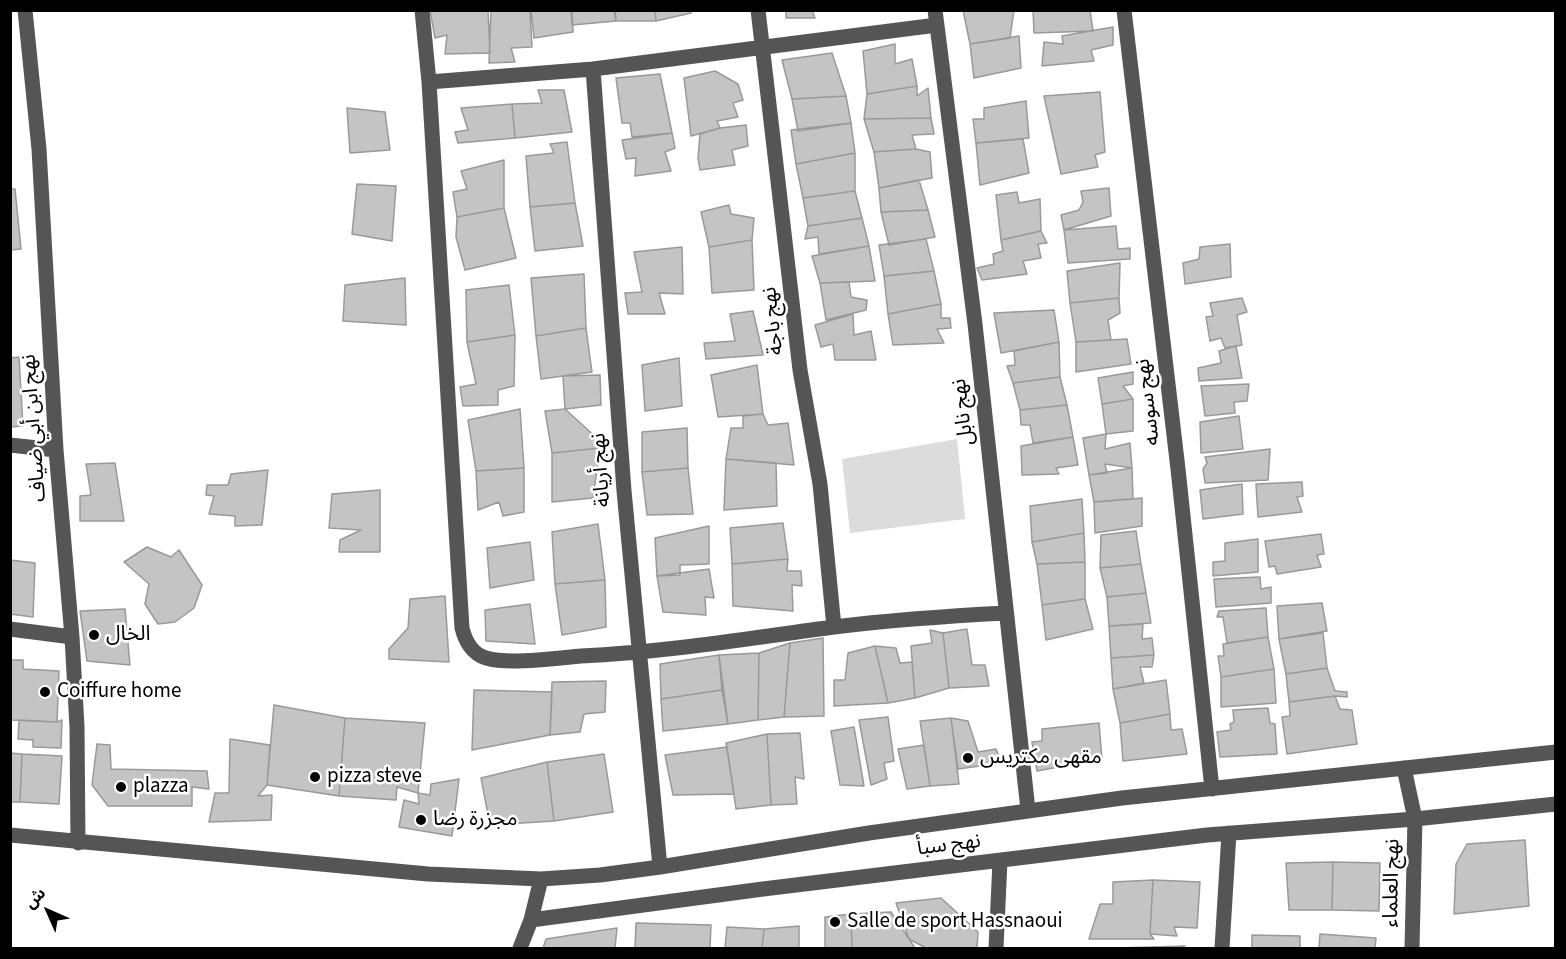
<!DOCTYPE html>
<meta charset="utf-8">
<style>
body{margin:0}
#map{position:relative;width:1566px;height:959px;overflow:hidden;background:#fff;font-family:"Source Sans 3","Noto Sans Arabic",sans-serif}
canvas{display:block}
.frame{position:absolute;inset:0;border:12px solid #000;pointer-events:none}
.north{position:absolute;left:18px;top:881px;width:60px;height:60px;-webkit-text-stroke:4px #fff;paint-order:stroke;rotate:315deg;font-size:16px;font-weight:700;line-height:24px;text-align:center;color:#000}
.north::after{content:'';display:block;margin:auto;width:21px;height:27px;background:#000;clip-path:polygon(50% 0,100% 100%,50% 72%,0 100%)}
</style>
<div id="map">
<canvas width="1566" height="959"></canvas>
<div class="frame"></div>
<div class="north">ش</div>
</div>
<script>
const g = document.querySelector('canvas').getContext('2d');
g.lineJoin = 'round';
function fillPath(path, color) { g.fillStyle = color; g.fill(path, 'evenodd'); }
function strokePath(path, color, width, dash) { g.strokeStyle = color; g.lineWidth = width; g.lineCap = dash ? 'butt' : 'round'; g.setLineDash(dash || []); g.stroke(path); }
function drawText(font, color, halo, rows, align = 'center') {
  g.font = font + ' "Source Sans 3","Noto Sans Arabic",sans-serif'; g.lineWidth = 5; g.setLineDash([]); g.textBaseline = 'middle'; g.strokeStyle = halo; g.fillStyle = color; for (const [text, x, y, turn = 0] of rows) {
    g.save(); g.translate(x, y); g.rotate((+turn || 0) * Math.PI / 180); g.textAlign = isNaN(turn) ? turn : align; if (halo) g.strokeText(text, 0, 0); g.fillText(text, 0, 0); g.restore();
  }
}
const green = new Path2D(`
 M957,439L965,519L850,533L842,459Z`);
const building = new Path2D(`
 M430,10H488L490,53L445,54L447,35L435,38Z
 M491,10H530L532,47L511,48L515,62L489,63Z
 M531,10H572L573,32L534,38Z
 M571,10H614L616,21L572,25Z
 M615,10H655L656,21H616Z
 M655,10H691V13L656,21Z
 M786,10H812L815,18H786Z
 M963,10H1014L1010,38L970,44Z
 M1033,10H1090L1093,31L1034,33Z
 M1113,27V45L1091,50L1094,61L1042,66L1044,42L1063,44L1062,36Z
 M1019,36L1021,68L974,78L970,44Z
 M895,44V64L912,59L917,86L867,94L863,51Z
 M832,53L846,96L792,99L782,60Z
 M715,71L738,84L743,100L733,103L738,117L717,121L720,128L691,136L684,78Z
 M660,74L672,133L632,137L630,123H622L616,78Z
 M917,86V96L928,88L931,118L864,119L867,94Z
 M538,90H564L572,132L515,138L512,104L542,103Z
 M1100,92L1105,152L1095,155L1098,167L1061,174L1044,96Z
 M846,96L851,123L798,131L792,99Z
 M1026,101L1029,138L976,143L973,119H984V108Z
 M512,104L515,138L458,143L455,132L468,130L461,108Z
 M347,108L385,112L390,150L350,153Z
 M931,118L934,134L912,135L916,149L874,152L864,119Z
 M851,123L855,153L796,164L791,130Z
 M746,125L748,146L732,150L735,165L700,170L698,158L700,134L720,128Z
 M672,133L675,148L665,152L671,171L635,176L636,158L626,159L622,140Z
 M1023,139L1029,173L980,185L976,143Z
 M567,142L575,203L530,207L526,156L554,153L550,144Z
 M916,149L930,152L932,178L879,188L874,152Z
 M855,153V191L803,198L796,164Z
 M504,160V208L457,217L453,192L467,189L461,171Z
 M919,180L928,210L881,212L879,188Z
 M357,184L396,186L392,241L352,234Z
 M1109,188L1111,216L1064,230L1061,215L1079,210L1083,202L1081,191Z
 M10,189H15L21,249L10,250Z
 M855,191L862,218L808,226L803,198Z
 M1017,192L1019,203L1040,199L1041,231L1001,240L996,195Z
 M575,203L583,246L535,251L530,207Z
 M729,205L731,214L754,218L752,240L709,247L701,212Z
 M504,208L516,258L465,270L456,237L457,217Z
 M928,210L935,237L889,245L881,212Z
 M862,218L869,246L819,254L818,237L805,239L808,226Z
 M1116,226L1118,249L1130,248V259L1068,263L1064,230Z
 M1041,231L1047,243L1038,244L1041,258L1023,261L1027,274L982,280L977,268L994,264L993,254L1003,251L1001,240Z
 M926,239L934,271L884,276L879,245Z
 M752,240L754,290L712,293L709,247Z
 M1230,244L1231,277L1185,284L1183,263L1199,259L1200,247Z
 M869,246L875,281L820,283L812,256Z
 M682,247L683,294L659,293L665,314H628L625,293L642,292L634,252Z
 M1120,263L1119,298L1070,303L1067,271Z
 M934,271L941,304L888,314L884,276Z
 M584,274L586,328L536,336L531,278Z
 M405,278L406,325L343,321L345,285Z
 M849,282L851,297L867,300L866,310L826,320L820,283Z
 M509,285L515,335L467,342L466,290Z
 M1119,298L1120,313L1108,320L1111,340L1076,342L1070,303Z
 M1242,298L1247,312L1237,315L1242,345L1225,348L1221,338L1210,341L1206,317L1213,316L1210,303Z
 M941,304V318H950L951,328L937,329L944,343L893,345L888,314Z
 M1054,310L1059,342L1001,353L994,313Z
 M753,311L763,355L706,359L704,343L735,341L730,314Z
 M853,314L854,335L871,331L876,360H835L833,344L821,347L815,325Z
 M586,328L592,372L541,379L536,336Z
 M515,335L514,386L498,390V405L463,406L460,387L476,384L467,342Z
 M1127,339L1131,364L1076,372V342Z
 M1059,342L1060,377L1013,383L1007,366L1015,365L1014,351Z
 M1236,346L1242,378L1199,381L1198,368L1221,363L1219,351Z
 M19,357L23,426L10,427V358Z
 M679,358L682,406L645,411L642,365Z
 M757,365L763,414L718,417L711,375Z
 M1133,372V384L1123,386L1133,399L1102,404L1098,378Z
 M600,375L601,405L565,409L563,376Z
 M1060,377L1067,405L1020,410L1013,383Z
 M1249,384L1247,401L1234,402L1235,413L1205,416L1201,386Z
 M1133,399V431L1106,434L1102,404Z
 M1067,405L1073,437L1033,443L1030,425H1021L1020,410Z
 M520,409L524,468L476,471L468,420Z
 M565,409L599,440L600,448L552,453L545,411Z
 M763,414L768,425L788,423L794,465L726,459L731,428H743V416Z
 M1239,416L1243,449L1201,453L1200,422Z
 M687,428L688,468L642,472V432Z
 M1106,434L1105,449L1130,443L1132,468L1089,475L1083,438Z
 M1073,437L1078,465L1056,468L1059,474L1022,475L1021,446Z
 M600,448L593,498L552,502V453Z
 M1270,449L1268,480L1205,483L1203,469L1207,463L1205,457Z
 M726,459L776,463L777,506L724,510Z
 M115,463L124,521H80V496L91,495L86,464Z
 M1105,464L1132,468L1133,499L1094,502L1089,475L1107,473Z
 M524,468V512L503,516L499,502L478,510L476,471Z
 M688,468L693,514L647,515L642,472Z
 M268,470L262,525L235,526V516L209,514L214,496L206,495L207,485H228L231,474Z
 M1302,482L1303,496L1297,497L1302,512L1258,517L1256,484Z
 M1242,484L1243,514L1203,519L1200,490Z
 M380,490V552H339L340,540L361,530L329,528L332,494Z
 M1142,498V526L1095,533L1094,502Z
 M1082,499L1084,533L1032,542L1030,506Z
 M783,523L788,559L732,564L730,528Z
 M598,524L605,580L555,584L552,532Z
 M709,526V564L680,565V575L657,576L655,538Z
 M1136,531L1141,564L1100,568L1101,535Z
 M1084,533L1085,562L1037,564L1032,542Z
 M1321,534L1324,554L1317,555L1321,567L1277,574L1275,566L1269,567L1265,541Z
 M1258,539V572L1213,576V562L1225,561V543Z
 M530,542L534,580L490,588L487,548Z
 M147,547L171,557L179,550L202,585L194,608L175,622L158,624L145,604L149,584L124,562Z
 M788,559L787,571H801L802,586L792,585L793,611L733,606L732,564Z
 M10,560L35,563L33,617L10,614Z
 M1085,562V599L1042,605L1037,564Z
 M1141,564L1146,593L1107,597L1100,568Z
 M709,569L714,598L705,597L706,615L663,612L657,576Z
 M1260,577L1261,589L1271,587V603L1216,607L1214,579Z
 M605,580L606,627L562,635L555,584Z
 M1146,593L1151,623L1109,626L1107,597Z
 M445,596L449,662L389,659V649L408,628L410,599Z
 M1085,599L1093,629L1046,640L1042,605Z
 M1322,603L1327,631L1279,639L1277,606Z
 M530,604L535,644L486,641L485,610Z
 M1266,608L1268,637L1227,643L1223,617H1217L1219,611Z
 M125,609L130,665L87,661L80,611Z
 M1143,624L1142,639L1152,638L1154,655L1111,658L1109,626Z
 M967,629L972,665H985L989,686L949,688L943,633Z
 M930,630L943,633L949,688L915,698L911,646L932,643Z
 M1323,633L1327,668L1286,674L1279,639Z
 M1268,637L1274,669L1221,677L1218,656H1224L1223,644Z
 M823,638L824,716L784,717L790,643Z
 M790,643L784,717L758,720L759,653Z
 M875,646L896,648L900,663L912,662L915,698L888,703Z
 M875,646L888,703L834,706V680H845L848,653Z
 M759,653L758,720L728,724L719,655Z
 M719,655L722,690L661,699L660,664Z
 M1154,655L1152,667H1140L1144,683L1113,689L1111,658Z
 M11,660H23V669L59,671L57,722L10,720Z
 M1327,668L1335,691L1347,692V697L1335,696L1289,702L1286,674Z
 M1274,669L1276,703L1221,707V677Z
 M1166,680L1170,714L1120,723L1113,689Z
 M606,681L605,712L584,714L580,732L550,735L552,682Z
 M474,690L552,692L550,735L472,750Z
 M722,690L728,724L663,731L661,699Z
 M1335,696L1340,709L1352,710L1357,744L1287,754L1282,717L1290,716L1289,702Z
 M274,705L345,718L339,796L267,785Z
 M1268,708L1270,723L1275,724L1277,754L1220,757L1217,732L1231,730L1230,724L1234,722L1233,710Z
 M1170,714L1171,730L1182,729L1187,754L1123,761L1120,723Z
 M888,717L894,761L884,763L887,779L871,785L859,720Z
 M345,718L425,723L418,793L397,787L396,800L339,796Z
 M951,718L968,721L978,752L996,749L1002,763L958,769Z
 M951,718L959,784L930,786L920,721Z
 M19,720L57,722L62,720L61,748L33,747V740L18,739Z
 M1099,723L1102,759L1037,771L1032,742L1042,741V729Z
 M854,727L864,786L840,785L831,731Z
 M800,733L804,779L795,777L797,804L771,805L767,734Z
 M767,734L771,805L736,809L726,743Z
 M230,739L270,745L267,785L258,796L272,795L271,820L209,822L215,793H229Z
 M97,744L110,745L111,769L207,771L209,789L192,787V806H108L92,785Z
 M924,745L930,786L907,789L898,749Z
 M727,747L734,794L673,795L665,755Z
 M10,753L22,754L20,802H10Z
 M22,754L62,756L59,804L20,802Z
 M604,754L613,812L554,821L547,762Z
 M547,762L554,821L490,825L481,778Z
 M459,779L452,836L399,827L404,800L419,804L418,793L430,795L431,784Z
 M1525,840L1529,906L1454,914L1456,864L1467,844Z
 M1333,862L1332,910H1289L1286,863Z
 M1333,862L1380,863L1379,911L1332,910Z
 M1153,880L1150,934L1154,939H1089L1100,904H1113V882Z
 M1153,880L1200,882L1197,928L1174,927L1177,936L1150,934Z
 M941,898L978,932L977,948H926L909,939L896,903Z
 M891,912L915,948H852L851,914Z
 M851,914L852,948H825V917Z
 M636,923L711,925L710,948H635Z
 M799,926V948H762L764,929Z
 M727,927L764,929L762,948H725Z
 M617,928L615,948H543L546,939Z
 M1320,934L1376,938L1375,948H1319Z
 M1252,935L1300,936V948H1252Z
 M1185,946L1184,948H1118Z`);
const minor = new Path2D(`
 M25,10L39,149L56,450L72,637L77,727L78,843
 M422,10L429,82L462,628C465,640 472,654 486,658C509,665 557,658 581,656C667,652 750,638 834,627C891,620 948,616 1006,613
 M758,10L800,370L820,484L834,627
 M935,10L975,324L1028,810
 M1124,10L1178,469L1212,789
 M593,69L624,491L660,867
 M429,82L593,69L937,25
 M10,445L56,450
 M10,629L72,637
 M1404,768L1415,819L1412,948
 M10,835L428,874L541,879L600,875L660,867L869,833L1122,798L1556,752
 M541,879L531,920L763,889L1207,835L1415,819L1556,804
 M520,948L531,920
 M996,948L1000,861
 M1222,948L1229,833`);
const markers = [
 [94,635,6,"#000"],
 [45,692,6,"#000"],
 [968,758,6,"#000"],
 [315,777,6,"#000"],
 [121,787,6,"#000"],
 [421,820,6,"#000"],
 [835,922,6,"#000"]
];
const streetNames = [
 ["نهج باجة",774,321,-96],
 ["نهج سوسه",1149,402,-97],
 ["نهج نابل",964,412,-97],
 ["نهج ابن أبي ضياف",35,428,-94],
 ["نهج أريانة",602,470,-94],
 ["نهج سبأ",949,846,-7],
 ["نهج العلماء",1393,883,-89]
];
const poiNames = [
 ["الخال",106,635],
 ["Coiffure home",57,692],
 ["مقهى مكتريس",980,758],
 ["pizza steve",327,777],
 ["plazza",133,787],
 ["مجزرة رضا",433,820],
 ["Salle de sport Hassnaoui",847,922]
];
fillPath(green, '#dcdcdc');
fillPath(building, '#c4c4c4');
strokePath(building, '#999', 1.5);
strokePath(minor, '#555', 15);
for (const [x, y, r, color] of markers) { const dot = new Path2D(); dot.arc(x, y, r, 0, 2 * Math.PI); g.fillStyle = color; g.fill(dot); strokePath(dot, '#fff', 2); }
drawText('21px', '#000', '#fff', streetNames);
drawText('21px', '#000', '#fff', poiNames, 'left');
</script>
